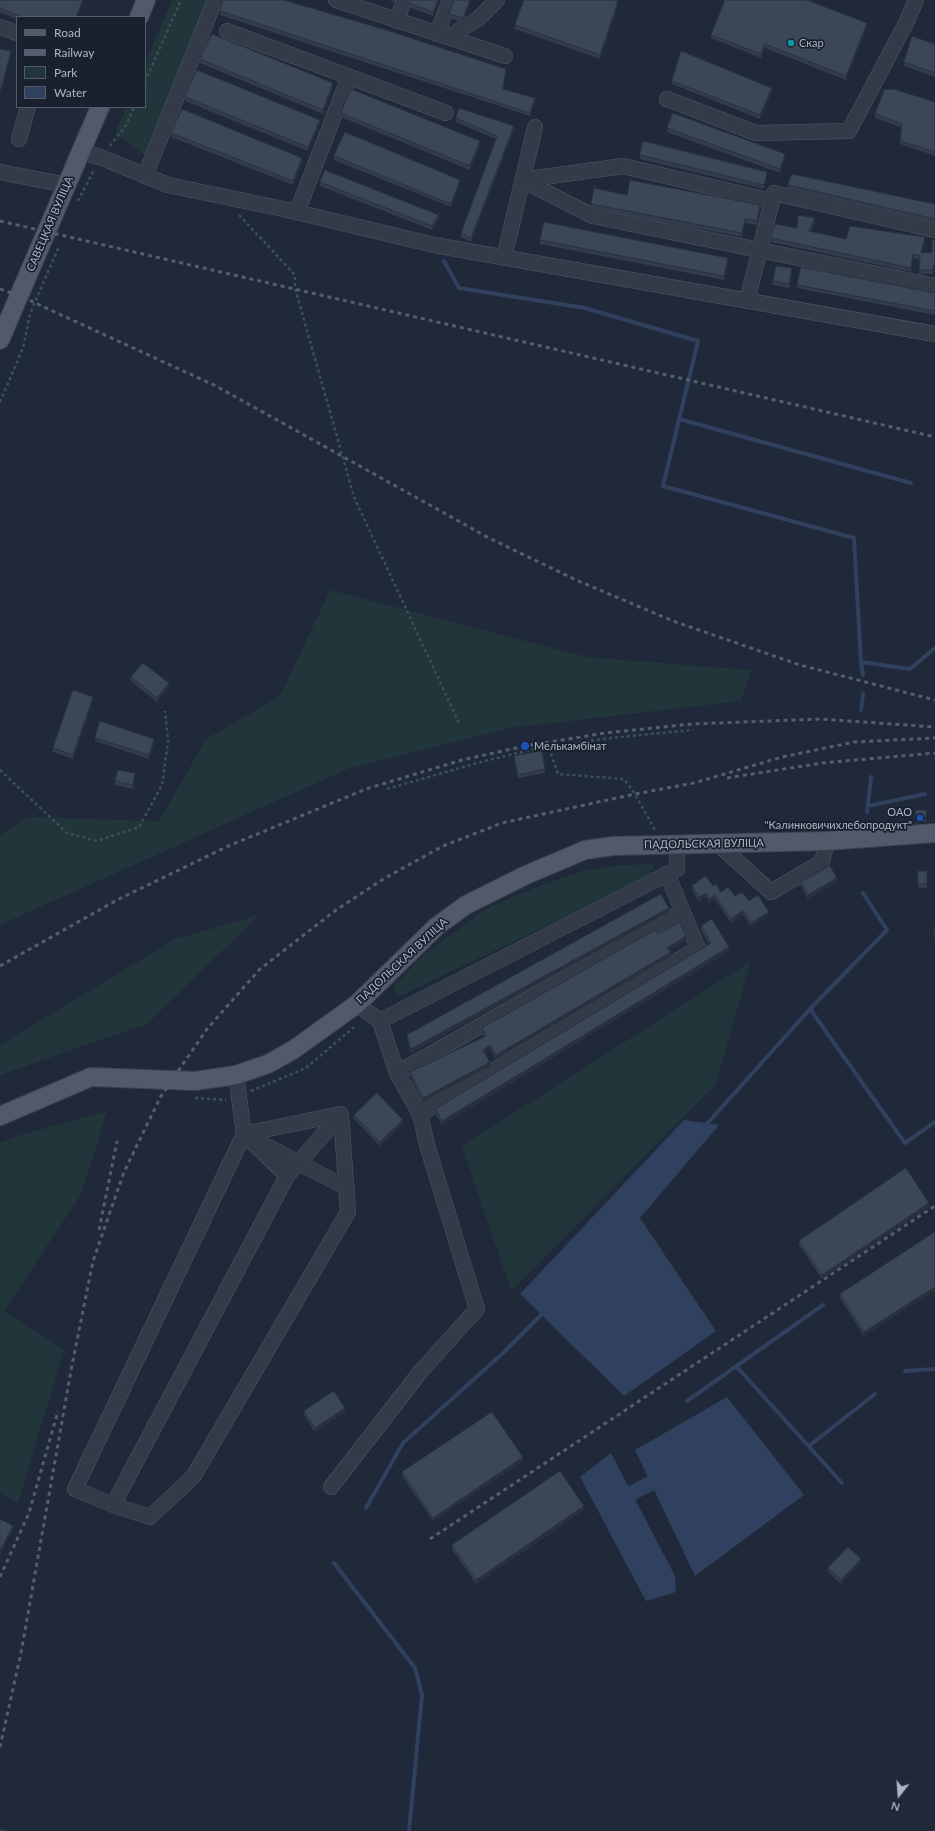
<!DOCTYPE html>
<meta charset="utf-8">
<style>
body{margin:0}
#map{position:relative;width:935px;height:1831px;overflow:hidden;background:#1f2939;font-family:Lato,sans-serif}
canvas{display:block}
.legend{position:absolute;left:16px;top:16px;width:130px;height:92px;box-sizing:border-box;background:#19202e;border:1px solid #545c6b;margin:0;padding:5px 7px;list-style:none;font-size:12px;color:#adb5c6}
.legend li{display:flex;align-items:center;gap:8px;height:20px}
.legend b{width:20px;border:1px solid #545c6b}
.north{position:absolute;left:879px;top:1775px;width:40px;height:40px;-webkit-text-stroke:3px #19202e;paint-order:stroke;rotate:197deg;font-size:11px;font-weight:700;line-height:16px;text-align:center;color:#adb5c6}
.north::after{content:'';display:block;margin:auto;width:14px;height:18px;background:#adb5c6;clip-path:polygon(50% 0,100% 100%,50% 72%,0 100%)}
</style>
<div id="map">
<canvas width="935" height="1831"></canvas>
<ul class="legend">
<li><b style="height:5px;background:#51596a"></b>Road</li>
<li><b style="height:5px;background:#555e71"></b>Railway</li>
<li><b style="height:11px;background:#21353a"></b>Park</li>
<li><b style="height:11px;background:#30405f"></b>Water</li>
</ul>
<div class="north">N</div>
</div>
<script>
const g = document.querySelector('canvas').getContext('2d');
g.lineJoin = 'round';
function fillPath(path, color) { g.fillStyle = color; g.fill(path, 'evenodd'); }
function strokePath(path, color, width, dash) { g.strokeStyle = color; g.lineWidth = width; g.lineCap = dash ? 'butt' : 'round'; g.setLineDash(dash || []); g.stroke(path); }
function drawText(font, color, halo, rows, align = 'center') {
  g.font = font + ' Lato,sans-serif'; g.lineWidth = 3.5; g.setLineDash([]); g.textBaseline = 'middle'; g.strokeStyle = halo; g.fillStyle = color; for (const [text, x, y, turn = 0] of rows) {
    g.save(); g.translate(x, y); g.rotate((+turn || 0) * Math.PI / 180); g.textAlign = isNaN(turn) ? turn : align; if (halo) g.strokeText(text, 0, 0); g.fillText(text, 0, 0); g.restore();
  }
}
const green = new Path2D(`
 M172,0H207L146,156L115,133L126,107H145V63Z
 M330,590L587,657L751,670L741,701L510,728L350,768L0,925V835L28,817L159,821L206,739L280,696Z
 M653,864L654,869L648,877L400,996L395,993L393,987L421,957L487,908L539,886L583,871L622,865Z
 M259,915L147,1024L0,1075V1045L175,939Z
 M751,961L716,1084L511,1291L462,1146Z
 M107,1111L82,1193L4,1311L64,1350L18,1503L0,1493V1143L17,1136Z`);
const water = new Path2D(`
 M684,1120L719,1125L640,1218L716,1331L624,1396L520,1294Z
 M727,1397L804,1495L695,1576L635,1450Z
 M611,1453L675,1576L676,1592L646,1601L580,1477Z`);
const stream = new Path2D(`
 M444,261L459,288L585,308L698,341L663,486L854,538L861,662L863,675
 M679,419L911,483
 M861,662L910,669L935,648
 M861,710L863,694
 M868,806L925,794
 M867,812L871,777
 M810,1009L905,1143L935,1122
 M705,1126L810,1009L887,930L863,893
 M736,1366L842,1483
 M905,1371L935,1369
 M687,1401L823,1305
 M809,1446L875,1394
 M366,1508L403,1443L503,1353L545,1311
 M334,1563L415,1668L422,1695L409,1831`);
const canal = new Path2D(`
 M632,1493L651,1483`);
const path = new Path2D(`
 M145,82L181,0
 M110,146L126,125L134,107
 M78,201L94,170
 M239,215L295,275V288L354,497L459,723
 M0,402L23,348L30,314L59,246
 M549,748L558,774L624,779L635,794L655,830
 M0,770L67,833L97,841L139,827L162,785L168,742L165,711
 M387,789L477,763L530,750L610,738L693,730
 M251,1091L306,1068L354,1027
 M195,1098L226,1100`);
const minor = new Path2D(`
 M336,0L505,56
 M397,21L404,0
 M0,27L17,33
 M227,31L446,113
 M437,34L450,0
 M448,37L478,19L497,0
 M667,99L756,133L849,131L906,23L916,0
 M19,139L28,107
 M81,152L100,157L168,185L288,210L434,245L935,334
 M0,172L67,185
 M145,176L215,0
 M522,180L593,216L935,286
 M522,180L623,166L772,201
 M297,212L349,77
 M504,258L535,127
 M747,301L774,193L935,230
 M717,843L771,892L822,862L827,841
 M357,1004L380,1021
 M397,1073L682,912
 M236,1075L244,1134L287,1176
 M341,1114L348,1212L193,1477L150,1517L113,1505L75,1489L244,1134Z
 M420,1114L698,948L667,874
 M259,1142L347,1188
 M331,1487L421,1371L477,1309L427,1145L420,1114L397,1073L380,1021L677,869V844
 M113,1505L287,1176L341,1114`);
const major = new Path2D(`
 M139,17L146,0
 M0,340L100,107
 M0,1116L91,1077L195,1081L236,1075L268,1064L293,1050L357,1004L437,926L466,905L526,875L585,850L613,846L827,841L935,833`);
const rail = new Path2D(`
 M0,221L935,437
 M0,289L20,296L216,386L489,538L576,580L673,621L800,665L935,700
 M727,778L822,763L935,753
 M0,966L117,900L226,847L366,789L462,760L525,746L605,733L692,724L820,719L935,727
 M99,1230L117,1141
 M430,1539L935,1206
 M0,1577L29,1513L58,1411
 M0,1747L21,1653L72,1365L93,1261L124,1172L161,1096L207,1029L260,969L336,910L385,878L443,846L502,823L635,794L694,783L782,757L854,742L935,738`);
const wall = new Path2D(`
 M0,0H84L77,17H17V19L0,12Z
 M389,0H395V2Z
 M407,0H439L433,16L406,6Z
 M471,0L463,22L449,18V14Z
 M618,5L600,59L515,29V25Z
 M220,11L506,73L503,89L535,102L530,116L220,15Z
 M867,27L846,80L765,48L761,58L711,38V35Z
 M935,44V77L904,66V62Z
 M200,59L333,87L323,114L200,63Z
 M672,81L772,92L760,119L672,84Z
 M185,97L320,124L308,151L185,101Z
 M935,102V156L900,144L902,128L875,118V114Z
 M341,113L480,145L470,170L341,117Z
 M456,118L514,130L471,242L461,237V233L496,139L456,122Z
 M667,128L785,158L780,173L667,132Z
 M171,133L302,162L293,185L171,137Z
 M640,155L767,176L764,189L640,159Z
 M334,156L460,184L451,207L334,160Z
 M320,182L439,219L432,230L320,186Z
 M788,185L935,204V222L788,189Z
 M591,204L760,208L757,225L745,223L742,237L591,208Z
 M815,222L811,232L846,239L925,241L922,253L932,252L935,240L933,274H919L920,260L913,258L911,272L771,242V238L797,228Z
 M540,240L728,262L724,280L540,244Z
 M792,272L789,288L773,285V281Z
 M797,285L935,293V315L797,288Z
 M131,677L169,687L157,702L131,681Z
 M93,701L73,759L53,752V748Z
 M95,738L154,743L149,759L95,741Z
 M514,756L545,769V773L518,778L514,760Z
 M135,777L133,789L115,785V781Z
 M916,810H926V822L916,823Z
 M918,871H927V888H918Z
 M801,882H837L808,899L801,886Z
 M692,886H713L721,892L749,901L769,915L751,927L743,915L731,923L715,899L710,903L706,897L699,901L692,890Z
 M669,912L411,1053L407,1039V1035Z
 M701,926L729,951L442,1125L435,1113V1109L709,944L701,930Z
 M658,934L686,940L669,950L671,956L496,1059L490,1049L485,1053L490,1066L423,1102L410,1076V1072L484,1037L482,1032V1028Z
 M354,1115L403,1124L380,1146L354,1119Z
 M929,1207L822,1279L799,1245V1241Z
 M935,1232L864,1336L840,1298V1294Z
 M304,1411L345,1412L315,1432L304,1415Z
 M523,1461L433,1521L402,1476V1472Z
 M584,1510L476,1584L452,1549V1545Z
 M861,1563L841,1584L828,1572V1568Z`);
const shadedWall = new Path2D(`
 M83,0H84L77,17H76Z
 M438,0H439L433,16V12Z
 M470,0H471L463,22V18Z
 M618,1V5L600,59V55Z
 M867,23V27L846,80V76Z
 M765,44V48L761,58V54Z
 M11,51V55L0,97V93Z
 M333,83V87L323,114V110Z
 M772,88V92L760,119V115Z
 M535,98V102L530,116V113Z
 M320,120V124L308,151V147Z
 M514,126V130L471,242V238Z
 M480,141V145L470,170V166Z
 M785,154V158L780,173V169Z
 M302,158V162L293,185V181Z
 M767,172V176L764,189V185Z
 M460,180V184L451,207V204Z
 M760,205V208L757,225V221Z
 M439,215V219L432,230V226Z
 M815,218V222L809,235V231Z
 M745,219V223L742,237V233Z
 M925,237V241L921,257V253Z
 M913,254V258L911,272V268Z
 M728,258V262L724,280V276Z
 M792,268V272L789,288V284Z
 M169,683V687L157,702V698Z
 M93,697V701L73,759V755Z
 M154,739V743L149,759V755Z
 M135,773V777L133,789V785Z
 M837,878V882L808,899V895Z
 M706,893V897L699,901V897Z
 M715,895V899L710,903V899Z
 M669,908V912L411,1053V1049Z
 M743,911V915L731,923V919Z
 M769,912V915L751,927V923Z
 M686,936V940L667,952V948Z
 M729,947V951L442,1125V1121Z
 M671,952V956L496,1059V1055Z
 M490,1045V1049L483,1054V1050Z
 M490,1062V1066L423,1102V1098Z
 M403,1120V1124L380,1146V1142Z
 M929,1203V1207L822,1279V1275Z
 M935,1287V1291L864,1336V1332Z
 M345,1408V1412L315,1432V1428Z
 M523,1457V1461L433,1521V1518Z
 M584,1506V1510L476,1584V1580Z
 M13,1526V1530L0,1555V1551Z
 M861,1559V1563L841,1584V1580Z`);
const building = new Path2D(`
 M0,0H83L76,17H21L0,8Z
 M223,0H284L383,29L506,69L503,89L535,98L530,113L220,11Z
 M407,0H438L433,12L406,2Z
 M454,0H470L463,18L449,14Z
 M524,0H615L618,1L600,55L515,25Z
 M725,0H807L867,23L846,76L765,44L761,54L711,35Z
 M212,34L333,83L323,110L200,59Z
 M912,36L935,44V73L904,62Z
 M0,49L11,51L0,93Z
 M681,51L772,88L760,115L672,81Z
 M197,70L320,120L308,147L185,97Z
 M351,89L480,141L470,166L341,113Z
 M894,89L935,102V152L900,141L902,124L875,114L884,90Z
 M459,108L514,126L471,238L461,233L497,136L456,118Z
 M182,109L302,158L293,181L171,133Z
 M673,113L785,154L780,169L667,128Z
 M345,132L460,180L451,204L334,156Z
 M643,141L767,172L764,185L640,155Z
 M325,170L439,215L432,226L320,182Z
 M792,174L935,204V219L788,185Z
 M630,180L760,205L757,221L745,219L742,233L591,204L594,188L627,195Z
 M798,215L815,218L809,231L846,239L850,226L925,237L921,253L932,252V240H935V261L933,270H919L920,256L913,254L911,268L771,238L775,224L797,228Z
 M544,222L728,258L724,276L540,240Z
 M776,266L792,268L789,284L773,281Z
 M801,267L935,293V311L797,285Z
 M143,663L169,683L157,698L131,677Z
 M73,690L93,697L73,755L53,748Z
 M100,721L154,739L149,755L95,738Z
 M542,751L545,769L518,775L514,756Z
 M118,770L135,773L133,785L115,781Z
 M916,810H926V818L916,819Z
 M830,866L837,878L808,895L801,882Z
 M918,871H927V884H918Z
 M706,876L713,886L716,884L721,892L728,887L735,896L742,892L749,901L758,895L769,912L751,923L743,911L731,919L715,895L710,899L706,893L699,897L692,886Z
 M661,894L669,908L411,1049L407,1035Z
 M712,919L729,947L442,1121L435,1109L711,943L701,926Z
 M680,922L686,936L667,948L671,952L496,1055L490,1045L483,1050L490,1062L423,1098L410,1072L486,1036L482,1028L655,930L658,934Z
 M934,927H935V944Z
 M377,1093L403,1120L380,1142L354,1115Z
 M906,1168L929,1203L822,1275L799,1241Z
 M935,1232V1287L864,1332L840,1294Z
 M334,1391L345,1408L315,1428L304,1411Z
 M492,1412L523,1457L433,1518L402,1472Z
 M560,1471L584,1506L476,1580L452,1545Z
 M0,1519L13,1526L0,1551Z
 M848,1547L861,1559L841,1580L828,1568Z
 M0,1829L11,1831H0Z`);
const markers = [
 [791,43,4,"#0f9aa8"],
 [525,746,5,"#1a4fb4"],
 [920,818,4,"#1a4fb4"]
];
const poiNames = [
 ["Скар",799,43],
 ["Мелькамбінат",534,746],
 ["ОАО",912,812,"right"],
 ["\"Калинковичихлебопродукт\"",912,825,"right"]
];
const streetNames = [
 ["САВЕЦКАЯ ВУЛІЦА",50,224,-67],
 ["ПАДОЛЬСКАЯ ВУЛІЦА",704,844,-1],
 ["ПАДОЛЬСКАЯ ВУЛІЦА",402,961,-43]
];
fillPath(green, '#21353a');
fillPath(water, '#30405f');
strokePath(stream, '#30405f', 4);
strokePath(canal, '#30405f', 15);
strokePath(minor, '#505867', 16);
strokePath(major, '#3c4453', 20);
strokePath(path, '#3c5154', 2.5, [3, 3]);
strokePath(minor, '#333b49', 15);
strokePath(major, '#51596a', 18);
strokePath(rail, '#555e71', 3, [4, 4]);
fillPath(wall, '#333c4d');
fillPath(shadedWall, '#29313e');
fillPath(building, '#3b4659');
strokePath(building, '#29313e', 1);
for (const [x, y, r, color] of markers) { const dot = new Path2D(); dot.arc(x, y, r, 0, 2 * Math.PI); g.fillStyle = color; g.fill(dot); strokePath(dot, '#19202e', 1.5); }
drawText('11px', '#adb5c6', '#19202e', poiNames, 'left');
drawText('11px', '#adb5c6', '#19202e', streetNames);
</script>
